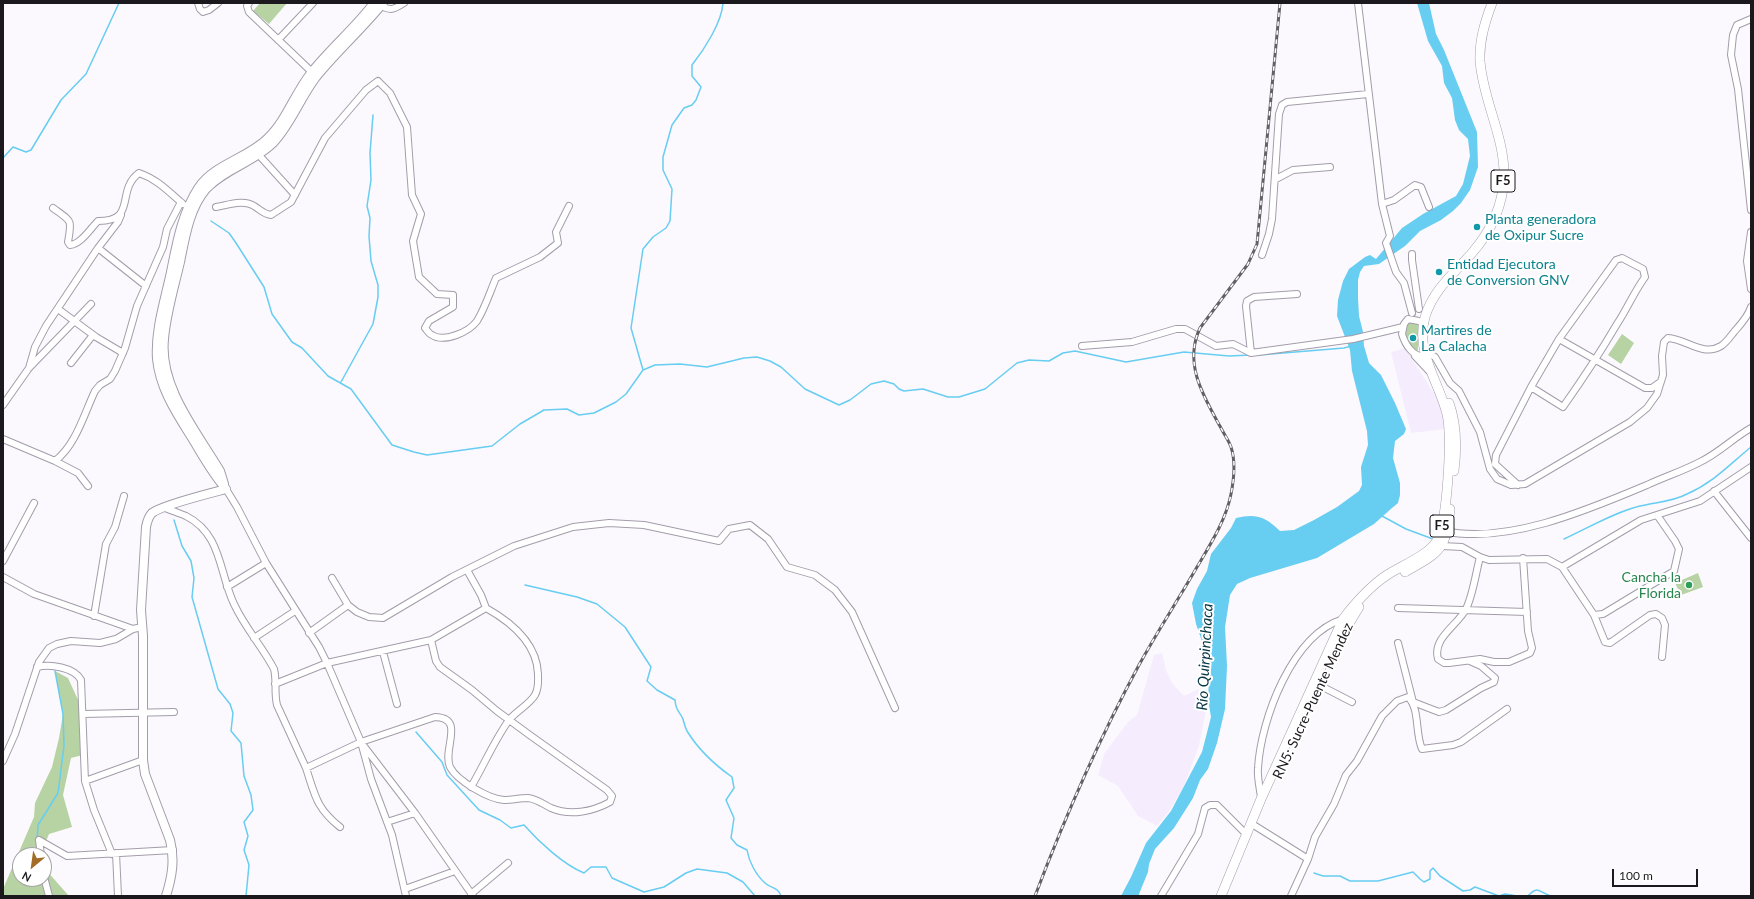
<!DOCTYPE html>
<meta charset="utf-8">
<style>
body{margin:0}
#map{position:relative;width:1754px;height:899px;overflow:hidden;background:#fbf9fe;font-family:Lato,sans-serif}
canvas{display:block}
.frame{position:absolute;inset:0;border:4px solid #1b191d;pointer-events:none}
.north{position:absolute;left:12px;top:847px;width:40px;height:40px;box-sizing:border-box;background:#fff;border:1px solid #a4a3a5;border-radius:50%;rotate:209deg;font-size:11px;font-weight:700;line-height:16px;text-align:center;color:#1b191d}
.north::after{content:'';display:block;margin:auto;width:14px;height:18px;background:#a36d27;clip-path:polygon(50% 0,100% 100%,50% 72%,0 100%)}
.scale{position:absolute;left:1612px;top:869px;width:86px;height:18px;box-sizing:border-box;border:2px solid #1b191d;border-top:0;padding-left:5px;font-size:12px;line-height:14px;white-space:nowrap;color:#1b191d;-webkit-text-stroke:3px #fff;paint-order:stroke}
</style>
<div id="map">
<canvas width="1754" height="899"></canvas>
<div class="frame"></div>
<div class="north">N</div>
<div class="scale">100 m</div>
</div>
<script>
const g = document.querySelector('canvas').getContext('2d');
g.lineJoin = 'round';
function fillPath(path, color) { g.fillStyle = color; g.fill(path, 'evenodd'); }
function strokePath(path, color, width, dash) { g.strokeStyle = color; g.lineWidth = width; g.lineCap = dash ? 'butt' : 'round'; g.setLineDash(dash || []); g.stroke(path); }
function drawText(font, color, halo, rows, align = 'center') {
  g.font = font + ' Lato,sans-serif'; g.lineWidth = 4; g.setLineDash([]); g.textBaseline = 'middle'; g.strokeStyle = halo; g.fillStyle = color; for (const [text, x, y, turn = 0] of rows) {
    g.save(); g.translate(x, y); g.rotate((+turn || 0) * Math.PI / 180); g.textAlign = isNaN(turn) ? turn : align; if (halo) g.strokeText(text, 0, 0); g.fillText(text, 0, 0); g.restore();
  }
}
const built = new Path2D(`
 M1405,348L1439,401L1447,429L1411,433L1391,352Z
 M1162,653L1166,670L1172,683L1184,696L1198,689L1207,704L1199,746L1184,786L1170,810L1157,826L1138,816L1118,786L1098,775L1104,754L1128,722L1137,715L1154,655Z`);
const green = new Path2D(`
 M260,3H287L269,24L253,11Z
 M1410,322L1417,323L1419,325L1418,350L1417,351L1413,348L1403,332L1406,324Z
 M1622,334L1634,343L1621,364L1608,355Z
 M1698,573L1703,587L1681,595L1675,583Z
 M55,671L68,678L79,702L83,755L71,758L63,795L72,827L49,834L41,853V855H20V879H44V863L46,870L69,896H3V889L34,817L35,803L52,767L59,738L63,714Z`);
const water = new Path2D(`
 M1417,3H1429L1436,34L1444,50L1477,132L1478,167L1470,190L1461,203L1453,211L1441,220L1420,231L1405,246L1379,264L1364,266L1360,272L1358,280V298L1359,316L1363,332L1364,346L1369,363L1381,375L1395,403L1406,429L1404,434L1395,441L1393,458L1400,483V495L1398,503L1392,508L1374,524L1317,558L1250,578L1237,584L1230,595L1225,627L1227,666L1225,709L1217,743L1208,769L1200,780L1193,798L1174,828L1155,849L1149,864L1148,872L1139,894V896H1121L1131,877L1146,843L1171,811L1202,752L1211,717L1208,699L1209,677L1205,650L1196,624L1192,603L1197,589L1207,571L1211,554L1231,528L1236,518C1256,513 1266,517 1280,531L1294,530L1314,520L1337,507L1359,491L1362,485L1361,467L1368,445L1367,431L1352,371L1350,350L1337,316L1338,300L1343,281L1349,269L1365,257L1370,255L1376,259L1402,228L1423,214L1456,196L1463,184L1470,156L1468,139L1459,130L1455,120L1452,98L1444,83L1442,66L1428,41Z`);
const stream = new Path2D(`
 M3,158L13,147L26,152L31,150L61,100L86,74L119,3
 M211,221L229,233L236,243L264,287L272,314L292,342L302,348L328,376L351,389L392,445L414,452L427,455L492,446L520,424L544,410L567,409L579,415L594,413L616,402L626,394L643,370L655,365L680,364L707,367L744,358L757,357L770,361L781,367L805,389L839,405L850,400L871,384L884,381L894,384L899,389L904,391L923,389L948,397H959L985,389L1017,363L1029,360L1049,361L1063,353L1075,351L1126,362L1184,352L1229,356L1251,355
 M1259,355L1344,348L1351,346
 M643,370L631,328L643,249L653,237L666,228L670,221L672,189L663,170V157L672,125L684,108L692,105L696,100L701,87L692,76V65C704,50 722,22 723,3
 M341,382L373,324L378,297V285L371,261L369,236L370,218L367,206L371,180L370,153L373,115
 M1382,516L1406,529L1433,539
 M174,520L182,546L191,561L194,578L192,597L218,689L230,704L233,713L231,731L241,743L244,776L251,795L253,810L244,822L248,836L244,850L249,865L246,896
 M1564,539C1588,528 1615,512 1640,506C1656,502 1672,502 1687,494C1714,482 1729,465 1751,447
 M525,585L577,597L597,604L625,627L651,667L647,681L657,690L675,700C676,712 679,710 683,719C684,723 685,727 687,731C698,749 715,765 732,777L734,788L726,800L734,818L731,838L737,845L747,850C749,862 756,875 765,883C772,889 778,887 781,896
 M416,732L442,762L447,775L479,810L500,820L511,828L524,825C539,842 564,865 584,873L591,867H606L612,878L644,892L664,887L686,873L697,869L727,873L743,882L755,896
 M37,840L38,825L58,793L64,746L63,714L55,671
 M36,855L37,844
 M1314,873L1323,876H1340L1350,881H1378L1413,872L1420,879L1424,882L1430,879V871L1433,868L1440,876L1463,891L1470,890L1475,887L1499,896L1505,894L1517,896
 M35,883V879
 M1528,896C1538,885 1538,892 1551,896
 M1580,896H1584`);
const minor = new Path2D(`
 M198,3L200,9L203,12L209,10L218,3
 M249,3L247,6L249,12L314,74
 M1358,3L1382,204L1390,236L1386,243L1396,272L1404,283L1412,313
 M379,5C391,11 393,10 404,3
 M1751,19L1737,25L1733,35L1731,55L1738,89L1751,210
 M278,40L313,3
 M258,154L295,195
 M1276,179L1293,170L1330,167
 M1382,204L1394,200L1415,185L1421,187L1429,207
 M216,207C228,205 244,199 254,206C261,210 263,214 271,215L291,202L325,138L366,90L378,81L390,93L407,127L412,195L421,214L413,241L419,277L437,294L453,295V307L429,321L425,328C427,330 429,334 432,335C444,343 469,332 477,321C485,308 490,292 496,278L540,257L558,243L556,232L569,206
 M53,208C72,222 72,219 68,242L70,245C81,244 90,229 98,221C138,221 115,191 139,173C157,179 169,192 183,204
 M1751,232L1747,261L1751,289
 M98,248L146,286
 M1412,254V260L1419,309
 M1262,255L1269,234L1272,219L1279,114L1282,105L1287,102L1368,94
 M58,309L96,337L123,353
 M1424,324L1419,321L1408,319L1404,324L1402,334C1405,344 1413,358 1425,356
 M1559,339L1645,388H1652L1659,383
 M1082,346L1132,342L1176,329H1185L1216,346L1233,344L1251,353L1353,339L1403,327
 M1251,353L1246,306L1247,301L1254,297L1297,294
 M1425,353L1430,354L1435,357L1450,383L1459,391L1480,432L1490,469L1497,479L1511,485L1525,484L1630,422L1647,408L1657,394L1663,375L1662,356L1664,342L1668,338C1686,339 1703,357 1721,346C1726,343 1730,337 1734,332C1740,325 1748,317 1751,307
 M1415,356L1429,371
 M71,363L93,335
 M29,368L35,347L46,326L98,248L118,222L121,215
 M3,405L29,368L91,304
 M3,439L55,461L78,473L88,486
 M55,461C76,445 84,414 95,391L100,385L110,379L115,371L125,348L137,306L163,247L167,229L181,202
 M1518,485L1495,464L1496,455L1531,387L1563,407C1582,380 1600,353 1617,324C1627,309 1634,292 1645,277L1643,269L1622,258L1616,260L1559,339L1531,387
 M226,489L237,507L266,563L319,647L327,663L361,742L371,779L392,835L406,896
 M1714,491L1751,538
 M163,507C170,510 179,513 186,516C222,534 219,573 234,604C245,628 262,646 274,669C277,681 274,692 277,705L306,768L361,742L435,717C466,718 442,749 450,767C457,781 489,799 504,800C512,800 520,798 528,798C537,799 543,804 551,808C570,816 592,812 610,802L612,796L607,790L531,736L497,711L472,690L440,667L436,661L431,640L327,663L275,684
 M1444,531C1507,545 1590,509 1647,485C1664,477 1683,471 1700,462C1719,453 1733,438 1751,428
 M1442,546L1462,547L1480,557L1489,560L1547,559L1562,567L1641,520L1700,501L1751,467
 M1480,557C1476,572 1473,595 1466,609C1458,625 1432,638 1438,659L1444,663H1449L1480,659L1494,662H1509L1530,653L1532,648L1528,631L1523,558
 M3,561L34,503
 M1562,567L1594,615L1603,614L1674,571L1679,549L1675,541L1657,515
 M467,570L481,595L486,608
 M3,577L34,594L133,629
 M227,587L266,563
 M348,605L357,612L369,617L383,618L452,577L514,546L573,527L609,523L644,525L719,541L729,529L750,525L768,539L787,567L815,575L835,590L852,612L895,708
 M1398,608L1527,612
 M1594,615L1605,642L1610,643L1650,615L1656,614L1662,618L1665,625L1662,657
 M94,616L106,544L115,527L124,496
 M309,633L348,605L332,578
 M254,638L295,611
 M431,640L486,608C511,622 537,643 538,674C538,681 539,688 535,695C529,705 516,711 509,720C494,741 484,765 471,787
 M1398,643L1413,702L1439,712L1446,710L1481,688L1494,682L1495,678L1481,666L1470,661
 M383,652L397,704
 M37,667C50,664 74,667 81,680L85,781L94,810L112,854
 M1319,685L1352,702
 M83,714L174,712
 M363,745L415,813L473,896
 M3,761L15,734L39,662L49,648L57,644L71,641L100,643L116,639L133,629L142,627
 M306,768C315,795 316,808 340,827
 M85,781L143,760
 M1261,798C1260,788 1257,777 1258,768C1261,719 1292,635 1343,619
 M387,822L415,813
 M1252,824L1308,859
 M39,840L67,856L173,850
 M39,840L41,855
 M116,853L118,896
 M44,877L49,896
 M405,889L455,871
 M471,894L508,863
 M1161,896L1198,834L1205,808L1210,805H1217L1247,835
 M1291,896L1308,859L1315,837L1334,804L1346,775L1357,761L1382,716L1397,701L1408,697C1420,708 1415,734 1422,749L1453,745L1461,742L1507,709`);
const major = new Path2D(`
 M224,484L220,471C197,432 159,387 164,339C166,314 174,288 180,262C185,238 189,209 206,189C225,169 254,162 273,143C291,124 300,98 316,77C337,51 362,29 383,3
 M226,489C212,473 203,456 192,438C177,414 160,389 157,359C155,330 165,300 171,272C177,242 182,213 199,187C215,164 248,158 268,138C286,121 295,93 311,73C331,48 355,28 374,3
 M166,896C172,877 175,860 170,840L145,774L143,760V636L141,610L146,527C147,522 148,517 152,513C162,505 211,493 226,489`);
const highway = new Path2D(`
 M1449,403C1457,425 1457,447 1454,471
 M1405,572C1440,552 1446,550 1450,509
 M1341,637L1359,607
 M1221,896L1261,799L1343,619C1356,602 1369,587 1387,575C1401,566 1428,555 1436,542C1448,523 1452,436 1447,414C1439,382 1415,352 1425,317C1433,290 1454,273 1472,253C1491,231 1503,207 1504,177C1505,137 1483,101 1480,61C1479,41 1485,22 1492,3`);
const rail = new Path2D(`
 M1035,896C1065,817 1099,739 1139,665C1157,632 1178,600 1197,567C1210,545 1226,520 1231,494C1234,479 1236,462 1231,447C1229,441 1224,434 1221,428C1204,397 1183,364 1200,328L1248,264L1257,244L1280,3`);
const markers = [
 [1477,227,4,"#0f9aa8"],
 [1439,272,4,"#0f9aa8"],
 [1413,338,4,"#0f9aa8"],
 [1689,585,4,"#2e9e5b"]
];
const shields = [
 [1503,181,24],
 [1442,526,24]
];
const shieldNames = [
 ["F5",1503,181],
 ["F5",1442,526]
];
const cultureNames = [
 ["Planta generadora",1485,219],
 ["de Oxipur Sucre",1485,235],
 ["Entidad Ejecutora",1447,264],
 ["de Conversion GNV",1447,280],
 ["Martires de",1421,330],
 ["La Calacha",1421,346]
];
const leisureNames = [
 ["Cancha la",1681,577],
 ["Florida",1681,593]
];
const streetNames = [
 ["RN5: Sucre-Puente Mendez",1313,701,-65]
];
const waterNames = [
 ["Río Quirpinchaca",1205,657,-87]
];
fillPath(built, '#f5edfe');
fillPath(green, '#b7d2a3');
fillPath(water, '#67cdf1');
strokePath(stream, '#67cdf1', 1.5);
strokePath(minor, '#a39daa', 8);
strokePath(major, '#a39daa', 10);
strokePath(highway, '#a39daa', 10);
strokePath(minor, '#fff', 6);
strokePath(major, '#fff', 8);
strokePath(highway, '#fff', 9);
strokePath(rail, '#626064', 3);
strokePath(rail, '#fff', 1.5, [4.5]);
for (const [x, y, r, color] of markers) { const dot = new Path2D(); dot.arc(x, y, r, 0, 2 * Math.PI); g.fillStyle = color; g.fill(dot); strokePath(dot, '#fff', 1.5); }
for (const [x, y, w] of shields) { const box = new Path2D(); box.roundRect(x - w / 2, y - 11, w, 22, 3); g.fillStyle = '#fff'; g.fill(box); strokePath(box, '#1b191d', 1); }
drawText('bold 13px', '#1b191d', null, shieldNames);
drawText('14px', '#0d838f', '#fff', cultureNames, 'left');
drawText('14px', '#27864d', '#fff', leisureNames, 'right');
drawText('14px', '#1b191d', '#fff', streetNames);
drawText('italic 15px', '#083847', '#fff', waterNames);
</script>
